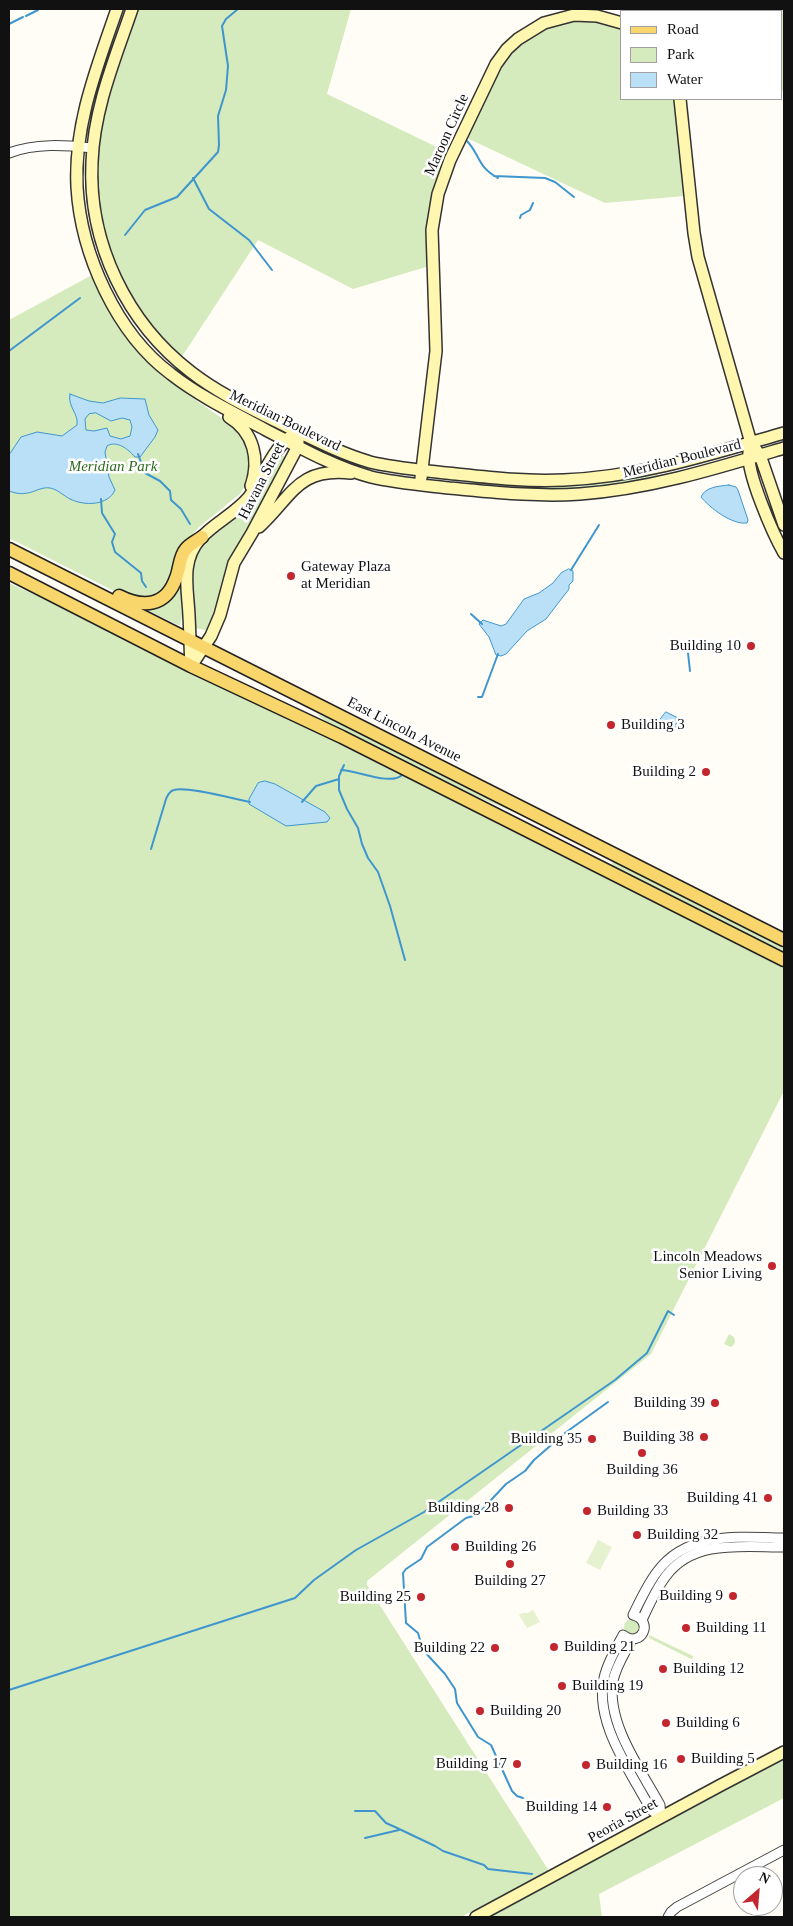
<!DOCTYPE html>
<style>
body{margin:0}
#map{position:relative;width:793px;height:1926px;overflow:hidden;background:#fffdf5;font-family:"Times New Roman",serif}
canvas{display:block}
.frame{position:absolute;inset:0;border:10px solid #111;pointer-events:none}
.legend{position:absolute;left:620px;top:10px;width:162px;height:90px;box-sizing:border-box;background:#fff;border:1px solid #a0a0a0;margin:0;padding:6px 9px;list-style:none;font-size:15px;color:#111}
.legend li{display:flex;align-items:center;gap:10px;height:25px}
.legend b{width:25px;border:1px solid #a0a0a0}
.north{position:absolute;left:733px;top:1866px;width:50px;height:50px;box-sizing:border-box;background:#fff;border:1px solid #a0a0a0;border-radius:50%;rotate:27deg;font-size:14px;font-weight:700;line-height:20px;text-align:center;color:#111}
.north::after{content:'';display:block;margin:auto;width:18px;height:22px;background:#c4262e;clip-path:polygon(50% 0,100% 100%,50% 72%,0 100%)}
</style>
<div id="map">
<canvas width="793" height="1926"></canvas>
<div class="frame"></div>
<ul class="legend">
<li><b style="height:6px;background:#f9d66b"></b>Road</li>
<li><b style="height:14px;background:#d5ebbd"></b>Park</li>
<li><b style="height:14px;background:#b9e0f7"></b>Water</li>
</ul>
<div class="north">N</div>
</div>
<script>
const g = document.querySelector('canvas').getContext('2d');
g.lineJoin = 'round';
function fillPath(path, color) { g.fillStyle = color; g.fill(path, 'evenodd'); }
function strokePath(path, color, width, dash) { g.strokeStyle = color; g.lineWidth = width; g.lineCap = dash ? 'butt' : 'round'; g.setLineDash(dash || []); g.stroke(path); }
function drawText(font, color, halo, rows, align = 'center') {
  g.font = font + ' "Times New Roman",serif'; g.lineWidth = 5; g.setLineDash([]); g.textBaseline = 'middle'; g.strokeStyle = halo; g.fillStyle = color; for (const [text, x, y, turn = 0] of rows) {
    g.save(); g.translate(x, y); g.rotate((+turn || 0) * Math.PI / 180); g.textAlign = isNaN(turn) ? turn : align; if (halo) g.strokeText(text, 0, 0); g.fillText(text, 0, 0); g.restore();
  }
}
const green = new Path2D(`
 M137,9H351L327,94L447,152C431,189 425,226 426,267L353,289L258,240L181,358L167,345L136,307L120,279L103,231L96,182L101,117Z
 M739,9H784V95L782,90V11H740Z
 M589,21L607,24L622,30V99H675L684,196L605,203L467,138C494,82 513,17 589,21Z
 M92,275L113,317L141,354H143L187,394L236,428L247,444L251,463L247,481L241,493L198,528L183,545L173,578L158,596L130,599L9,538V320Z
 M279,456H284L286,459C274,481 263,503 251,524C243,536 235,547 229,561C219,583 221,610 206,630L194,628C193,613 188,587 190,573C194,540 229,528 250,506C263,493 271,472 279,456Z
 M657,473L658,476C601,497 528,489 468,485V483Z
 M180,582L185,616H182L180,625H178L145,609Z
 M9,583L53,603L218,686L329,738L784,968V1091L651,1354L367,1581V1585L549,1871L461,1917H9Z
 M316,714L333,719L513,812L457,788L331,725Z
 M612,860L784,947V953L615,868L612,866Z
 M729,1334L734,1337C736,1342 735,1344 731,1347L724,1344Z
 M624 1627a8 8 0 1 1 16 0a8 8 0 1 1-16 0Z
 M649,1635L693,1656V1658L691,1659L649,1638Z
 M624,1643L610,1710L613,1723L626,1756C602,1723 598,1677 624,1643Z
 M784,1760V1798L599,1894L602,1917H490L740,1781Z`);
const pitch = new Path2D(`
 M598,1540L612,1547L600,1570L586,1563Z
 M532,1610L534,1611L540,1622L527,1628L519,1615L522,1613H528Z`);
const water = new Path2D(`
 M70,394L89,401L103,403L120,398L145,399L149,415L158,430L155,437L140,457H135C128,449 117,440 107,446L105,452L109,477L115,490C108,506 84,506 70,499C64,496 57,489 50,488C37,486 30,499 9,491V455L21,437L37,432L62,436L77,425C79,414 67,406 70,394ZM96,413L111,421L122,418L130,420L132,427L130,436L121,439L110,436L107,428L94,431L86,430L85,419L89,414Z
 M729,485L736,487L738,490L748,520L747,523C732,525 710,508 701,497C705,487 719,486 729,485Z
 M569,569L573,571V581L569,585V589L546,619L527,631L506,654L501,656L496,655L489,637L479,624L483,620L501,626L506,624L524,599L539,593L553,583L561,573Z
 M666,712L678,718L675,728L660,720Z
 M265,781L275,784L325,812L330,818L327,822L286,826L249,804V799L258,783Z`);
const stream = new Path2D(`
 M26,16L38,10
 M9,24L23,17
 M466,140C481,155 476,166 498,178
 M494,176L545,178L555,182L574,197
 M193,178L209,209L249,240L272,270
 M520,218L521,215L530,210L533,203
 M125,235L145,210L177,197L218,152L219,145L218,116L226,90L228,66L222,26L226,19L238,9
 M9,351L80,298
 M138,454L145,473L160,481L170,491L171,500L181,509L190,524
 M101,499L102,513L115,534L112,542L115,552L141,573L142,581L146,587
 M571,570L599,525
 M471,614L482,624
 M688,653L690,671
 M478,697H482L498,654
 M344,765L339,776V790L347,809L358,828L362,844L368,858L378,872L390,906L405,960
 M341,770C356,770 391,786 402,775
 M302,802L316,786L339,779
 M151,849L166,799C168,795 169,791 174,790C187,786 234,799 250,802
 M9,1690L295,1598L314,1580L356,1550L424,1512L615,1380L647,1353L668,1311L674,1315
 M523,1798L517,1796L512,1791L491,1745L478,1737L457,1703L455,1689L445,1674L423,1650L418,1633L406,1623L403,1573L406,1569L421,1559L427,1547L466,1518L477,1515L506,1484L525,1471L534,1460L565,1433L608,1402
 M355,1811H375L386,1823L395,1827L435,1846L443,1851L484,1865L488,1869L532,1874
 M365,1838L399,1830`);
const street = new Path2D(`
 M9,153C36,143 64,145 92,148
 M642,1620C649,1605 656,1589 666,1576C693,1539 744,1547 784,1547
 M632,1639C625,1653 616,1666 613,1681C606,1723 641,1770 660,1805L661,1817
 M661,1817L651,1810C630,1770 592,1720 605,1674C609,1660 616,1648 623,1635C641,1649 655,1621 633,1615C640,1601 647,1585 657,1572C687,1531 739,1537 784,1538
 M668,1917L671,1912L677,1907L784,1850`);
const secondary = new Path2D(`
 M117,9C97,67 74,124 77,187C81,254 116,333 171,374C199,396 234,413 266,430C299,447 334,467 371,477C396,483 423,485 449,488C493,492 536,497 580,494C650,489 717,468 784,448
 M132,9C115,59 94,108 92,162C88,243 127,323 191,372C218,393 250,408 280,423C309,437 339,453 370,462C395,468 421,470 446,473C485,477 524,482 564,480C640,477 711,454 784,433
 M680,99L694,233L698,257L751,443L760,455L784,525
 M229,417C254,432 260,460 251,486
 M749,452C746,472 773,534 784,553
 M421,478L436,351L432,230L438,194L450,160L496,64L507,49L518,39L544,23L574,15L597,16L622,23
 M259,527C292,497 297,467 351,473
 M191,666C190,649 190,633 189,616C188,589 180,562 200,539C214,523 235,514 249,497C263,478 271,451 290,437
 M191,666L211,636L220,615L234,563L252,533L298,446V441
 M476,1917L721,1785L784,1752`);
const primary = new Path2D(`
 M9,549L784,940
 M9,573L191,666L342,737L784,960
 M119,596C143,608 166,607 176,578C180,569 179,557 186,549C190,544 197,541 202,537`);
const markers = [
 [291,576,5,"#c4262e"],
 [751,646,5,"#c4262e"],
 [611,725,5,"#c4262e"],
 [706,772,5,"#c4262e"],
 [772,1266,5,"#c4262e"],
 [715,1403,5,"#c4262e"],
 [704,1437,5,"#c4262e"],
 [592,1439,5,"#c4262e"],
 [642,1453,5,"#c4262e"],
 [768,1498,5,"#c4262e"],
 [509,1508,5,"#c4262e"],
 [587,1511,5,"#c4262e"],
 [637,1535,5,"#c4262e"],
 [455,1547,5,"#c4262e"],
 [510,1564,5,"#c4262e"],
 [733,1596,5,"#c4262e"],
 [421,1597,5,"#c4262e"],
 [686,1628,5,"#c4262e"],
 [554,1647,5,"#c4262e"],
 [495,1648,5,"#c4262e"],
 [663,1669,5,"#c4262e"],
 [562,1686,5,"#c4262e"],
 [480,1711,5,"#c4262e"],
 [666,1723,5,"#c4262e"],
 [681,1759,5,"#c4262e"],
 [517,1764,5,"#c4262e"],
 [586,1765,5,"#c4262e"],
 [607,1807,5,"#c4262e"]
];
const streetNames = [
 ["Maroon Circle",447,135,-66],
 ["Meridian Boulevard",285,421,26],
 ["Meridian Boulevard",682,459,-14],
 ["Havana Street",262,481,-63],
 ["East Lincoln Avenue",404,730,27],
 ["Peoria Street",623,1821,-29]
];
const parkNames = [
 ["Meridian Park",113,467]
];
const poiNames = [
 ["Gateway Plaza",301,567],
 ["at Meridian",301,584],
 ["Building 10",741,646,"right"],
 ["Building 3",621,725],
 ["Building 2",696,772,"right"],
 ["Lincoln Meadows",762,1257,"right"],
 ["Senior Living",762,1274,"right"],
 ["Building 39",705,1403,"right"],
 ["Building 38",694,1437,"right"],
 ["Building 35",582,1439,"right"],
 ["Building 36",642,1470,"center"],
 ["Building 41",758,1498,"right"],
 ["Building 28",499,1508,"right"],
 ["Building 33",597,1511],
 ["Building 32",647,1535],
 ["Building 26",465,1547],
 ["Building 27",510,1581,"center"],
 ["Building 9",723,1596,"right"],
 ["Building 25",411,1597,"right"],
 ["Building 11",696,1628],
 ["Building 21",564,1647],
 ["Building 22",485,1648,"right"],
 ["Building 12",673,1669],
 ["Building 19",572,1686],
 ["Building 20",490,1711],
 ["Building 6",676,1723],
 ["Building 5",691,1759],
 ["Building 17",507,1764,"right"],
 ["Building 16",596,1765],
 ["Building 14",597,1807,"right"]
];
fillPath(green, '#d5ebbd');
fillPath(pitch, '#e6f2cf');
fillPath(water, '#b9e0f7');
strokePath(water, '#3f96cf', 1);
strokePath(stream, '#3f96cf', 2);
strokePath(street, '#444', 11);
strokePath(secondary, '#333', 14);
strokePath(primary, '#222', 15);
strokePath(street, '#fff', 9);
strokePath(secondary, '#fff6b0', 11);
strokePath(primary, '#f9d66b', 12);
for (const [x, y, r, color] of markers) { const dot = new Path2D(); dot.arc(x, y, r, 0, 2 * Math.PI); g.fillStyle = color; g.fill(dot); strokePath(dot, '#fff', 2); }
drawText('15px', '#111', '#fff', streetNames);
drawText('italic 15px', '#2f6b1f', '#fff', parkNames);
drawText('15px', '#111', '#fff', poiNames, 'left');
</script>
